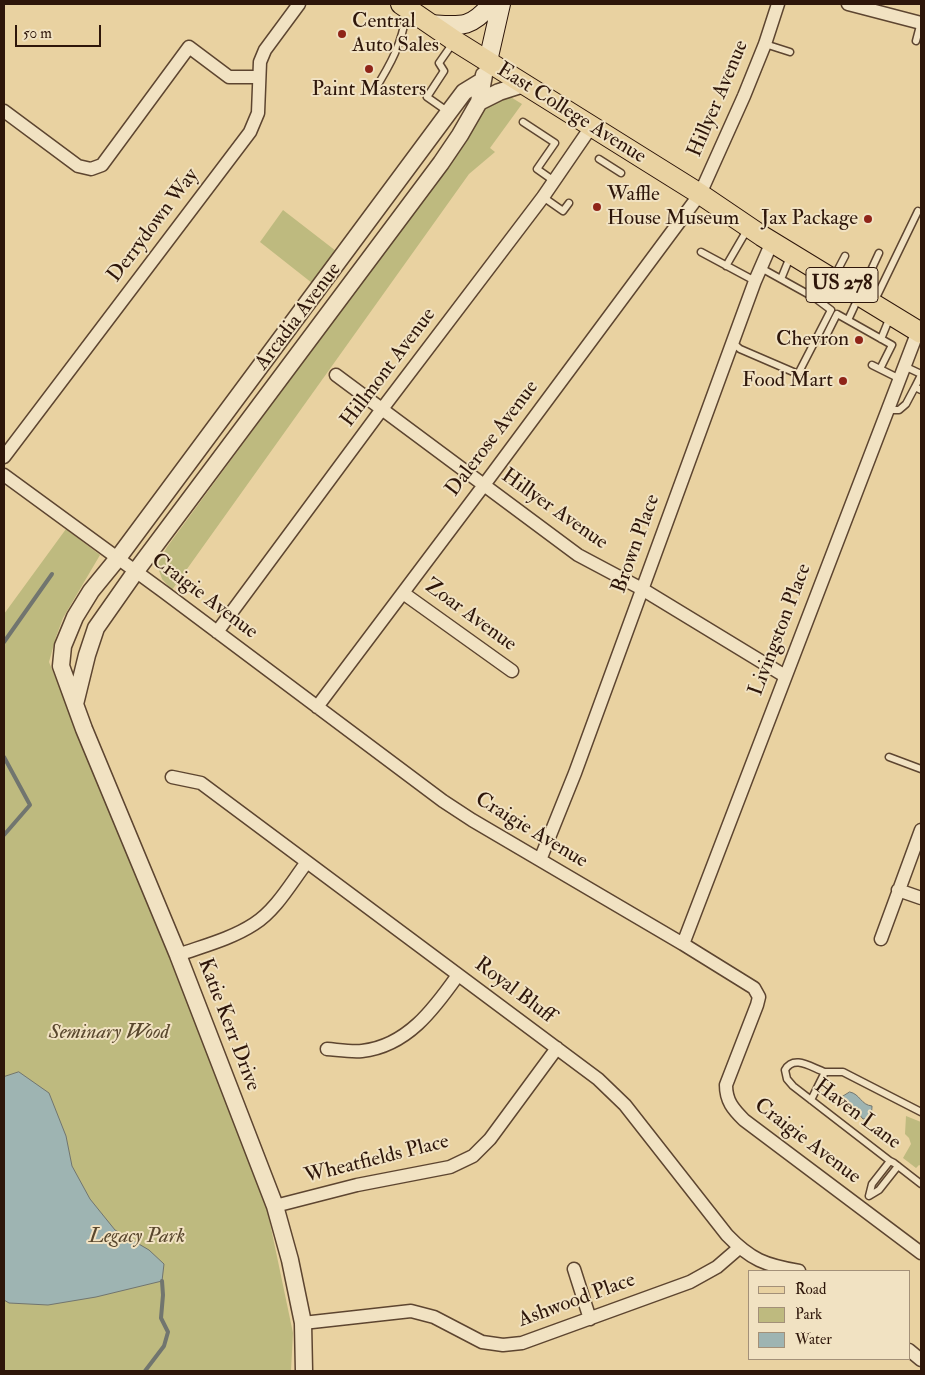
<!DOCTYPE html>
<style>
body{margin:0}
#map{position:relative;width:925px;height:1375px;overflow:hidden;background:#e9d2a1;font-family:"IM FELL Double Pica",serif}
canvas{display:block}
.frame{position:absolute;inset:0;border:5px solid #2e160a;pointer-events:none}
.legend{position:absolute;left:748px;top:1270px;width:162px;height:90px;box-sizing:border-box;background:#f1e2c2;border:1px solid #a39078;margin:0;padding:6px 9px;list-style:none;font-size:15px;color:#2e160a}
.legend li{display:flex;align-items:center;gap:10px;height:25px}
.legend b{width:25px;border:1px solid #a39078}
.scale{position:absolute;left:15px;top:25px;width:86px;height:22px;box-sizing:border-box;border:2px solid #2e160a;border-top:0;padding-left:6px;font-size:15px;line-height:18px;white-space:nowrap;color:#2e160a;-webkit-text-stroke:4px #f1e2c2;paint-order:stroke}
</style>
<div id="map">
<canvas width="925" height="1375"></canvas>
<div class="frame"></div>
<ul class="legend">
<li><b style="height:6px;background:#e9d2a1"></b>Road</li>
<li><b style="height:14px;background:#beba7f"></b>Park</li>
<li><b style="height:14px;background:#9eb4b2"></b>Water</li>
</ul>
<div class="scale">50 m</div>
</div>
<script>
const g = document.querySelector('canvas').getContext('2d');
g.lineJoin = 'round';
function fillPath(path, color) { g.fillStyle = color; g.fill(path, 'evenodd'); }
function strokePath(path, color, width, dash) { g.strokeStyle = color; g.lineWidth = width; g.lineCap = dash ? 'butt' : 'round'; g.setLineDash(dash || []); g.stroke(path); }
function drawText(font, color, halo, rows, align = 'center') {
  g.font = font + ' "IM FELL Double Pica",serif'; g.lineWidth = 4; g.setLineDash([]); g.textBaseline = 'middle'; g.strokeStyle = halo; g.fillStyle = color; for (const [text, x, y, turn = 0] of rows) {
    g.save(); g.translate(x, y); g.rotate((+turn || 0) * Math.PI / 180); g.textAlign = isNaN(turn) ? turn : align; if (halo) g.strokeText(text, 0, 0); g.fillText(text, 0, 0); g.restore();
  }
}
const green = new Path2D(`
 M509,96L522,104L490,148L495,152L469,174L172,590L162,579L157,565L167,547L450,162L488,103Z
 M283,210L336,251L312,283L260,242Z
 M66,529L100,555L63,618L56,637L49,662L262,1185L293,1333L291,1371H4V614Z
 M906,1116L921,1122V1166L919,1165L916,1168L903,1158L911,1144L909,1138L905,1134Z`);
const water = new Path2D(`
 M19,1072L49,1093L66,1136L72,1166L90,1199L115,1230L149,1250L164,1264L162,1281L96,1297L48,1305L9,1303L4,1300V1077Z
 M850,1092C860,1094 861,1105 872,1106C872,1113 870,1119 863,1119C856,1109 849,1113 842,1105V1097Z`);
const stream = new Path2D(`
 M4,642L52,574
 M4,757L30,805L4,835
 M145,1371L164,1346L168,1332L161,1318L163,1295L162,1281`);
const service = new Path2D(`
 M916,41L921,22
 M765,44L790,52
 M374,91C392,62 401,45 407,12
 M447,111L427,97L444,71L439,63L453,43
 M523,122L555,143L537,169L554,181
 M599,159L621,173
 M543,197L563,211L569,203
 M701,252L755,281
 M726,266L747,230
 M834,277L845,256
 M781,279L790,257
 M815,298L827,278
 M874,302L918,211
 M848,320L879,253
 M881,339L890,317
 M824,340L837,314L892,345L880,369
 M733,343L740,349L798,374L831,310L815,298L761,268
 M872,365L900,379
 M904,366L921,374
 M921,375L915,387L921,390
 M887,410H899L906,404L915,387
 M889,757L921,769
 M825,1072H843L921,1112
 M811,1100L825,1072C812,1068 794,1054 785,1070L787,1079L793,1086L890,1161L894,1163L921,1184
 M890,1161L872,1184L869,1196L879,1190L898,1166`);
const minor = new Path2D(`
 M848,4L921,23
 M4,111L78,166L91,169L102,165L189,47L229,77H258
 M336,375L578,555L642,589L785,676
 M4,457L250,132L258,113L260,62L265,50L299,4
 M4,475L164,592L443,801L472,820L683,944L754,988L759,997L757,1005L726,1085C726,1101 733,1109 744,1120L921,1253
 M403,593L512,671
 M217,632L382,409L543,197L591,127
 M317,707L484,485L700,194L744,96L765,44L778,4
 M172,777L201,783L598,1079L625,1105L727,1235C751,1260 765,1265 799,1271
 M540,860L575,773L755,281L772,242
 M898,890L921,898
 M881,939L921,830
 M683,944L918,331
 M178,955C203,946 231,939 254,924C276,910 291,883 307,862
 M327,1049C339,1050 351,1052 362,1051C407,1046 434,1009 458,975
 M275,1206L357,1185L450,1167L473,1156L490,1139L557,1048
 M574,1269L590,1319
 M303,1323L411,1311L434,1317L482,1342L503,1345L522,1343L690,1282L717,1267L739,1248
 M909,1350L921,1360`);
const tertiary = new Path2D(`
 M479,102L499,92L524,84
 M75,704L87,655L96,628L136,571L441,163L460,135L479,102L484,75
 M304,1371L303,1323L290,1260L275,1206L178,955L84,729L61,666L63,646L75,617L91,591L118,558L449,112L464,92L482,81`);
const secondary = new Path2D(`
 M430,24C460,26 471,29 491,4
 M488,61L501,4`);
const primary = new Path2D(`
 M401,4L455,41L700,194L762,236L921,333`);
const markers = [
 [342,34,5,"#8f2418"],
 [369,69,5,"#8f2418"],
 [597,207,5,"#8f2418"],
 [868,219,5,"#8f2418"],
 [859,340,5,"#8f2418"],
 [843,381,5,"#8f2418"]
];
const shields = [
 [842,285,72]
];
const shieldNames = [
 ["US 278",842,285]
];
const poiNames = [
 ["Central",352,22,"left"],
 ["Auto Sales",352,46,"left"],
 ["Paint Masters",369,90,"center"],
 ["Waffle",607,195,"left"],
 ["House Museum",607,219,"left"],
 ["Jax Package",858,219],
 ["Chevron",849,340],
 ["Food Mart",833,381]
];
const streetNames = [
 ["Hillyer Avenue",719,99,-67],
 ["East College Avenue",571,114,32],
 ["Derrydown Way",154,226,-53],
 ["Arcadia Avenue",299,317,-53],
 ["Hillmont Avenue",389,368,-53],
 ["Dalerose Avenue",493,439,-53],
 ["Hillyer Avenue",554,510,35],
 ["Brown Place",637,544,-70],
 ["Craigie Avenue",204,597,37],
 ["Zoar Avenue",470,616,36],
 ["Livingston Place",781,630,-69],
 ["Craigie Avenue",531,831,31],
 ["Royal Bluff",514,991,37],
 ["Katie Kerr Drive",228,1025,69],
 ["Haven Lane",857,1115,37],
 ["Craigie Avenue",807,1142,37],
 ["Wheatfields Place",377,1160,-14],
 ["Ashwood Place",577,1301,-20]
];
const parkNames = [
 ["Seminary Wood",109,1033],
 ["Legacy Park",137,1237]
];
fillPath(green, '#beba7f');
fillPath(water, '#9eb4b2');
strokePath(water, '#71756f', 1);
strokePath(stream, '#71756f', 4);
strokePath(service, '#5d4530', 9);
strokePath(minor, '#5d4530', 15);
strokePath(tertiary, '#5d4530', 19);
strokePath(secondary, '#2e160a', 20);
strokePath(primary, '#2e160a', 22);
strokePath(service, '#f1e2c2', 6);
strokePath(minor, '#f1e2c2', 12);
strokePath(tertiary, '#f1e2c2', 16);
strokePath(secondary, '#f1e2c2', 18);
strokePath(primary, '#e9d2a1', 20);
for (const [x, y, r, color] of markers) { const dot = new Path2D(); dot.arc(x, y, r, 0, 2 * Math.PI); g.fillStyle = color; g.fill(dot); strokePath(dot, '#f1e2c2', 2); }
for (const [x, y, w] of shields) { const box = new Path2D(); box.roundRect(x - w / 2, y - 17.5, w, 35, 4); g.fillStyle = '#f1e2c2'; g.fill(box); strokePath(box, '#2e160a', 1); }
drawText('bold 20px', '#2e160a', null, shieldNames);
drawText('21px', '#2e160a', '#f1e2c2', poiNames, 'right');
drawText('21px', '#2e160a', '#f1e2c2', streetNames);
drawText('italic 21px', '#59472d', '#f1e2c2', parkNames);
</script>
